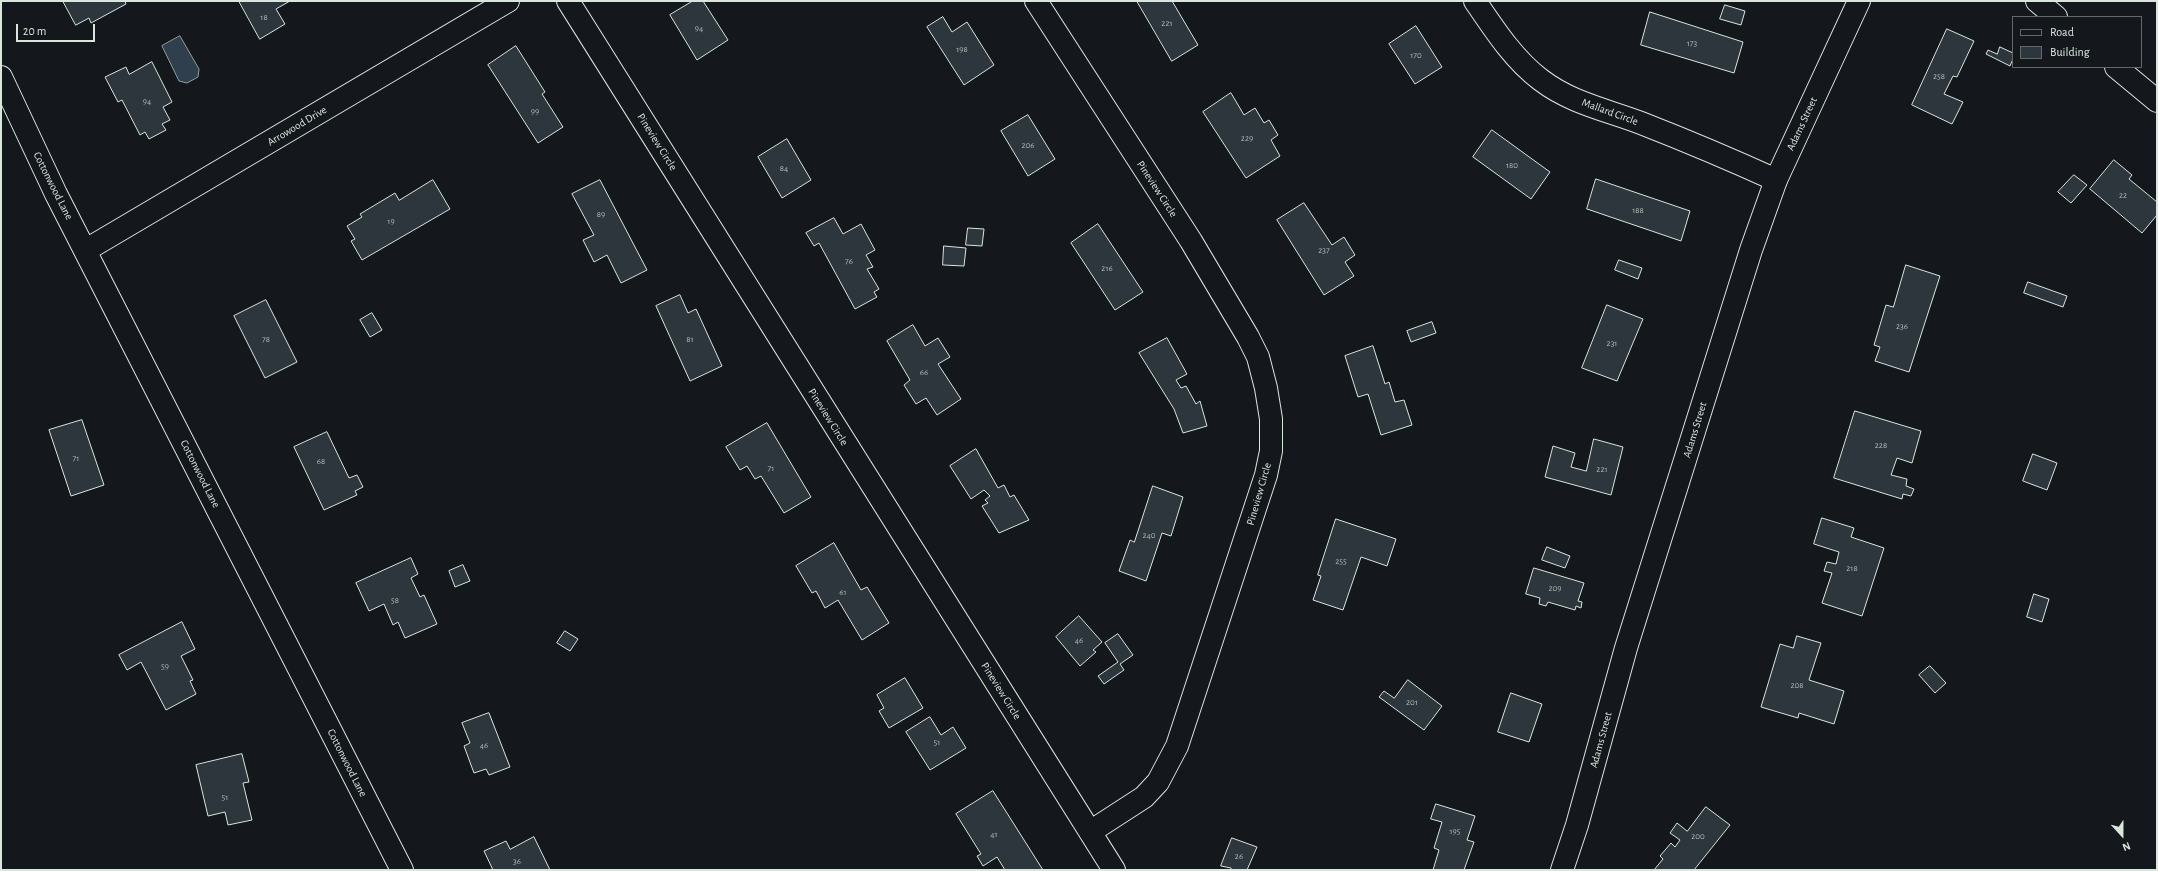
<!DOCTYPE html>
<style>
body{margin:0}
#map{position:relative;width:2158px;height:871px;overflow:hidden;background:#14181c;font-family:"Alegreya Sans",sans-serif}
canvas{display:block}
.frame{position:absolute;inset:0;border:2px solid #d8e6dc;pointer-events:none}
.legend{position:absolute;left:2012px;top:16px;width:130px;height:52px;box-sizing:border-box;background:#14181c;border:1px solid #626a69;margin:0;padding:5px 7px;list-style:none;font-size:12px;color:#d8e6dc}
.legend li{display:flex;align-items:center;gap:8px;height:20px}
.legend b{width:20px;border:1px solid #626a69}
.north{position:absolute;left:2102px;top:815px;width:40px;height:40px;-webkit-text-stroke:3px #14181c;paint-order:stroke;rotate:159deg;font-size:11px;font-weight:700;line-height:16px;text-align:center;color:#d8e6dc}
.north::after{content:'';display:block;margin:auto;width:14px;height:18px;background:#d8e6dc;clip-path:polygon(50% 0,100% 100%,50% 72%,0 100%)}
.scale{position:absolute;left:16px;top:24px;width:79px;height:18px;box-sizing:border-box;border:2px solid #d8e6dc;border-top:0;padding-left:5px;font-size:12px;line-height:14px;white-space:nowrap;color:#d8e6dc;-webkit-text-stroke:3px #14181c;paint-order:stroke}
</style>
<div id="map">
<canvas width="2158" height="871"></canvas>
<div class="frame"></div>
<ul class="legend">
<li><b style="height:5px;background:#14181c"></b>Road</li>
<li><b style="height:11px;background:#2c363c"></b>Building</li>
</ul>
<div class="north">N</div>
<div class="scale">20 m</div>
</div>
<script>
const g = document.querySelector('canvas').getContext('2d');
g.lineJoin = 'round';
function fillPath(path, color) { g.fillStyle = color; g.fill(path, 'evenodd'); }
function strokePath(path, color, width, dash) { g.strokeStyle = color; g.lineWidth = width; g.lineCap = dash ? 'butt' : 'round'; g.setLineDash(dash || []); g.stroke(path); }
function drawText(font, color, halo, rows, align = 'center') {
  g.font = font + ' "Alegreya Sans",sans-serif'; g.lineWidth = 3; g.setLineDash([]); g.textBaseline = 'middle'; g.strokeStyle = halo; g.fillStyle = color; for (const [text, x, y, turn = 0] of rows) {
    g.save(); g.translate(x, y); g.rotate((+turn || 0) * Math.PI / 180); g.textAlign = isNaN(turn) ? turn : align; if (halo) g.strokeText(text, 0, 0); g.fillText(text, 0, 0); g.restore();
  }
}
const water = new Path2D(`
 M180,36L199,69L198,77L187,83L179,81L162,46Z`);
const building = new Path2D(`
 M63,1H125L126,4L91,23L89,18L76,25Z
 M239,1H290L276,9L285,24L260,39Z
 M693,1H703L728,40L697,60L670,15Z
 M1137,1H1172L1198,45L1172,61Z
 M1725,5L1745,11L1741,25L1720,19Z
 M1650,12L1743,42L1734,73L1641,45Z
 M943,17L952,32L967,22L994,65L964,85L927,27Z
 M1416,26L1442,67L1415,84L1389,44Z
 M1947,29L1974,41L1957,77L1953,76L1944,94L1963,102L1952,124L1912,105Z
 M516,46L545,92L542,94L563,127L538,143L488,65Z
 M2000,47L2013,53V59L2010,66L1986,54L1988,50L1997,54Z
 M152,62L172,102L163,107L170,120L162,124L166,130L149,139L145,132L140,135L122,100L118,102L105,77L126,67L129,74Z
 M1231,93L1244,115L1255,108L1264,123L1269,120L1278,135L1271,140L1280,156L1246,178L1203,112Z
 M1028,115L1055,159L1028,176L1001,131Z
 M1492,130L1550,172L1531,199L1473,157Z
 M787,139L811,180L782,198L758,157Z
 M2114,160L2132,175L2129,179L2157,202V215L2142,233L2090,189Z
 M2074,175L2087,185L2071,203L2058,192Z
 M1596,179L1690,211L1681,241L1587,209Z
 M433,180L450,209L362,260L351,241L355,239L347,226L362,217L360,214L395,193L399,200Z
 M600,180L647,270L621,283L607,255L594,262L583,240L594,235L572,194Z
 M1304,203L1332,245L1344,237L1355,255L1345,262L1354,276L1324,295L1277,220Z
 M834,218L843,234L861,224L875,250L866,255L873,267L867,269L879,289L874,292L877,297L855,309L819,243L814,246L806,233Z
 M1098,224L1143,292L1115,310L1071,243Z
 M968,228L984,229L982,246L966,245Z
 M944,246L966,248L964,266L943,265Z
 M1619,260L1642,268L1638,279L1615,270Z
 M1906,265L1940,276L1909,372L1875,361L1880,347L1874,345L1886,305L1893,307Z
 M2028,282L2067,296L2063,307L2024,293Z
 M680,295L688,313L696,309L722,366L690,381L656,306Z
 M266,300L297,362L265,378L234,316Z
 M1607,305L1643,319L1617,381L1582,368Z
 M372,313L382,330L370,337L360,320Z
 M1432,322L1436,333L1411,342L1407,331Z
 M913,325L925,346L938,338L950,357L938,364L961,399L937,415L926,398L916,404L904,385L910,380L887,341Z
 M1167,338L1187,374L1176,380L1181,388L1186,386L1196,404L1200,401L1207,426L1183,433L1174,409L1139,353Z
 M1373,346L1385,384L1389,382L1395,402L1404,400L1412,425L1381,435L1368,394L1358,397L1345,356Z
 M1855,411L1921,431L1912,463L1897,458L1891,475L1907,479L1906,486L1914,489L1911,496L1903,494L1902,499L1834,478Z
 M82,420L104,485L71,496L49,430Z
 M767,423L811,497L784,513L761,476L755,479L747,466L740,470L726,447Z
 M327,432L349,478L357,475L363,487L355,491L357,495L324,510L294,447Z
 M1594,439L1623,447L1611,495L1545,477L1553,446L1575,453L1571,467L1586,471Z
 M976,449L998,488L1004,485L1010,497L1014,495L1029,520L999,533L982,506L988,503L985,500L990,496L984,490L971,499L950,466Z
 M2033,454L2057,463L2047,490L2023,481Z
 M1153,486L1183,497L1171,536L1162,533L1146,581L1119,571L1130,540L1134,542Z
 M1822,518L1854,528L1851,537L1884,548L1862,616L1822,603L1832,573L1824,571L1827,562L1836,564L1839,552L1814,544Z
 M1336,519L1396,539L1387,566L1361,557L1343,610L1313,600L1321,576L1318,575Z
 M834,543L861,590L867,587L889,623L862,640L838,600L825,608L816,591L812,593L796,566Z
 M1547,547L1570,556L1565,568L1542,560Z
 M411,558L418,574L411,578L420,597L424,595L437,624L405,638L398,622L393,625L384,604L369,611L356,583Z
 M463,565L470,581L455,587L449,571Z
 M1534,568L1584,583L1578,601L1582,602L1581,608L1576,606L1575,610L1548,602L1546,606L1539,604L1540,598L1526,594Z
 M2034,594L2049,599L2042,622L2027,617Z
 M1079,616L1102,642L1093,650L1096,652L1080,666L1056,637Z
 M182,622L195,649L181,656L193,680L190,681L196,694L166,710L141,662L127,670L119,655Z
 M565,631L578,639L570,651L557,643Z
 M1118,634L1133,655L1120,664L1124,670L1104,684L1098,676L1118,662L1105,643Z
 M1797,636L1821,643L1809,680L1844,691L1834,724L1799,713L1798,718L1761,707L1780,644L1793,648Z
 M1930,666L1946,683L1935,693L1919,675Z
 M905,678L923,708L889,728L879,711L884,708L877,695Z
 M1408,680L1442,706L1424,730L1379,697L1384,691L1394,698Z
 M1511,693L1542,704L1529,742L1498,732Z
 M489,713L510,767L489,775L486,769L474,773L464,746L470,743L462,723Z
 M930,717L941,735L953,727L966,748L930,770L906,732Z
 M242,754L249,782L243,783L252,820L228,825L225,812L208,816L196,765Z
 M993,791L1043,870H1005L997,857L983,866L977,856L981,854L956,814Z
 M1436,804L1475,816L1467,840L1474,842L1464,870H1433L1439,850L1434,848L1442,822L1431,819Z
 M1706,807L1730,825L1694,870H1654L1663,859L1660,856L1671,843L1675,847L1680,840L1670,833L1677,823L1687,831Z
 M534,837L550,870H493L484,851L506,841L510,849Z
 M1232,838L1257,847L1247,870H1231V868L1221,866Z`);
const minor = new Path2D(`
 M568,1L1114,870
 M1036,1L1191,241L1248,337L1258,357L1266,388L1271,419V451L1266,475L1177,746L1158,782L1144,797L1090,832
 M1475,1C1494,29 1514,60 1541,80C1571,103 1607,110 1641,123C1687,141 1732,160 1776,180
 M2037,1L2056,17
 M2116,67L2157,101
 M1,77L56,194L402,870
 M86,250L508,1`);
const tertiary = new Path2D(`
 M1562,870L1577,825L1626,648L1751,250L1776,180L1859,1`);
const numberNames = [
 ["18",264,17],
 ["221",1167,23],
 ["94",699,28],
 ["173",1692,43],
 ["198",962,49],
 ["170",1416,55],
 ["258",1939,76],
 ["94",147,101],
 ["99",535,111],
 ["229",1247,138],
 ["206",1028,145],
 ["180",1512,165],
 ["84",784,168],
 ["22",2123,195],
 ["188",1638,210],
 ["89",601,214],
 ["19",391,221],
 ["237",1324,250],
 ["76",849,261],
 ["216",1107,268],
 ["236",1902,326],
 ["78",266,339],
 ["81",690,339],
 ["231",1612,343],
 ["66",924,372],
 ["228",1881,445],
 ["71",76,458],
 ["68",321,461],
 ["71",771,468],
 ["221",1602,469],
 ["240",1149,535],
 ["255",1341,561],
 ["218",1852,568],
 ["209",1555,588],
 ["61",843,592],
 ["58",395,600],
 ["46",1079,640],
 ["59",165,666],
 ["208",1797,685],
 ["201",1412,702],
 ["51",937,742],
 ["46",484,745],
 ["51",225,797],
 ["195",1455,831],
 ["41",994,834],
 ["200",1698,836],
 ["26",1239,856],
 ["36",517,861]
];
const streetNames = [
 ["Mallard Circle",1610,112,20],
 ["Adams Street",1802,124,-65],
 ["Arrowood Drive",297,126,-31],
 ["Pineview Circle",657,142,58],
 ["Cottonwood Lane",53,186,63],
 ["Pineview Circle",1157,189,57],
 ["Pineview Circle",828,417,58],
 ["Adams Street",1695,430,-73],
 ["Cottonwood Lane",200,474,63],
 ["Pineview Circle",1259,494,-74],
 ["Pineview Circle",1001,691,58],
 ["Adams Street",1601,740,-75],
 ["Cottonwood Lane",347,763,63]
];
fillPath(water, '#2f3f4d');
strokePath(water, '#939e99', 1);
fillPath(building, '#2c363c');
strokePath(building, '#d8e6dc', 1);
strokePath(minor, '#d8e6dc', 24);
strokePath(tertiary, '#d8e6dc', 24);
strokePath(minor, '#14181c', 22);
strokePath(tertiary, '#14181c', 22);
drawText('9px', '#adbab4', null, numberNames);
drawText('11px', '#d8e6dc', '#14181c', streetNames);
</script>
